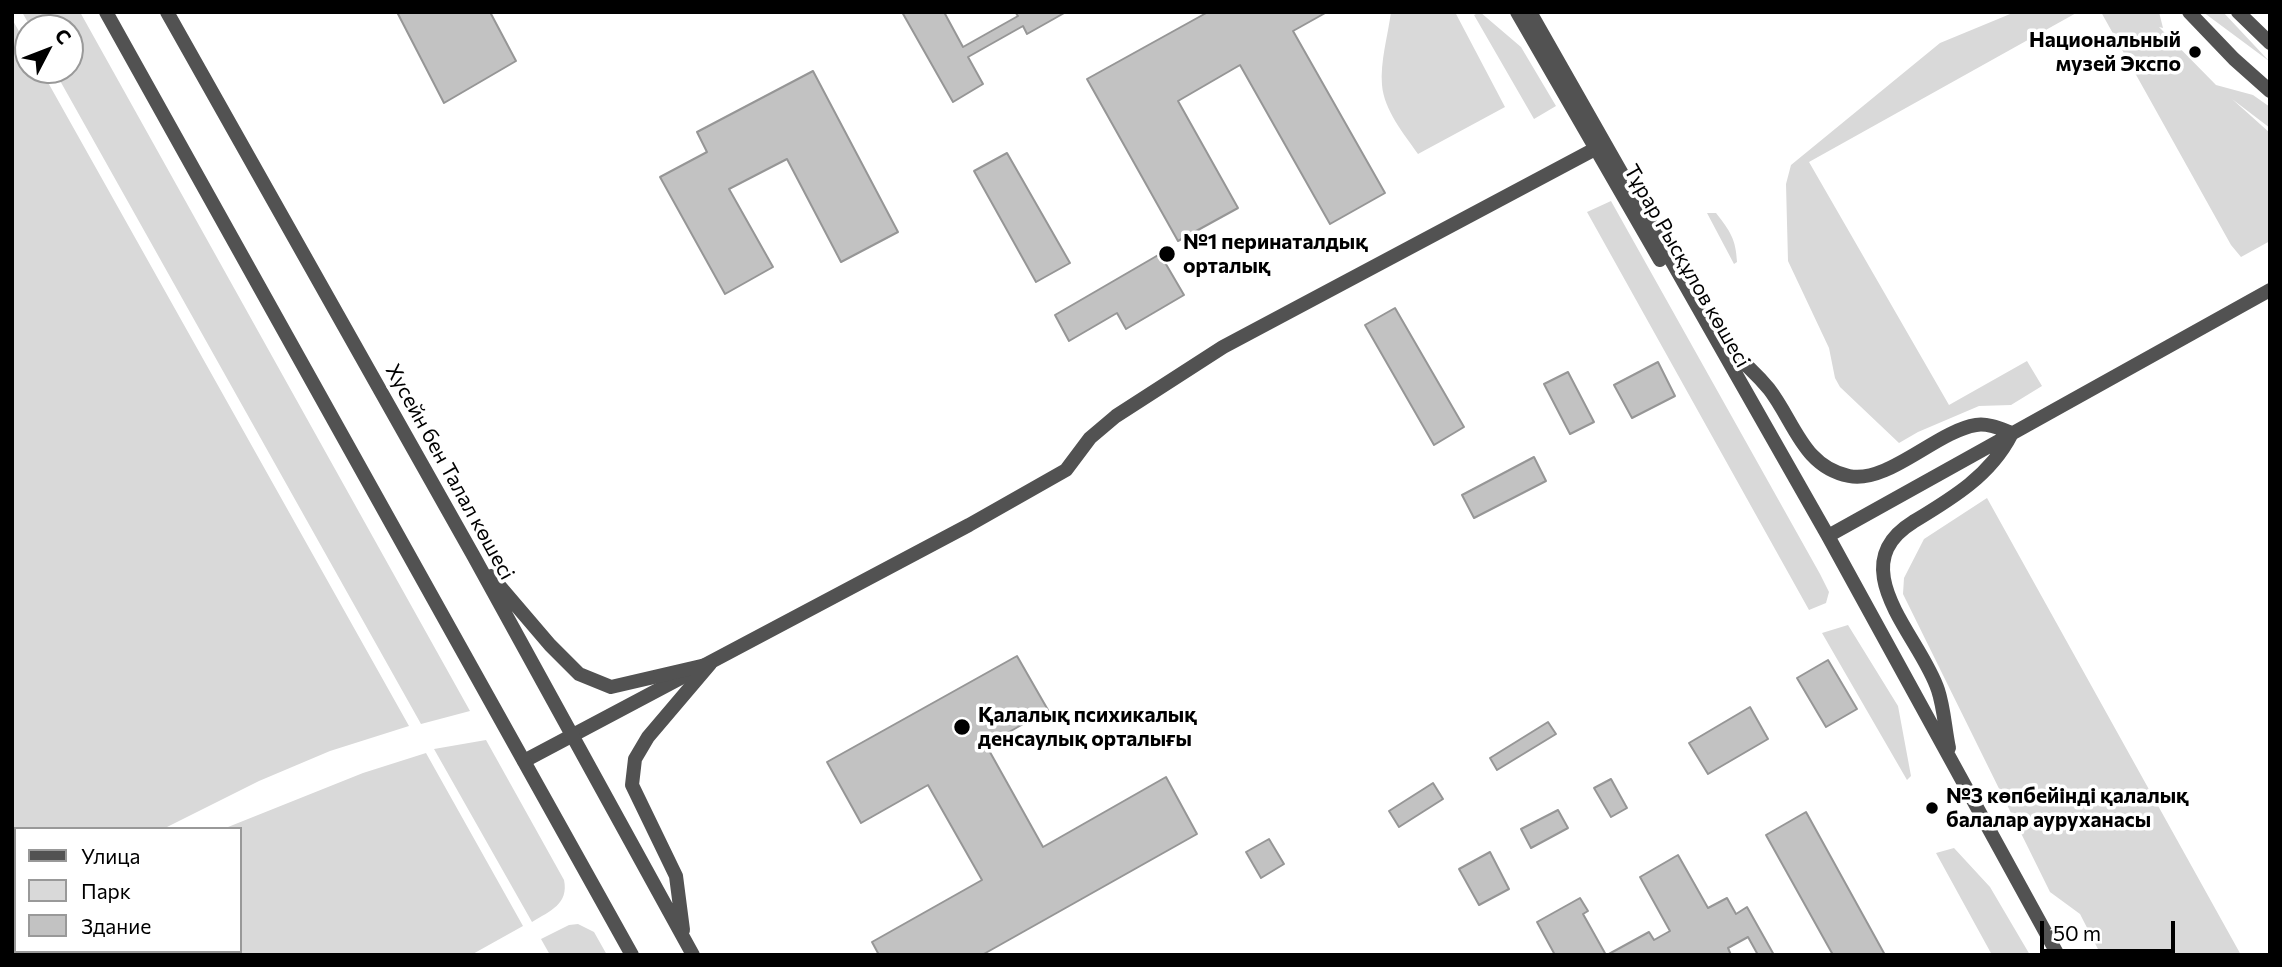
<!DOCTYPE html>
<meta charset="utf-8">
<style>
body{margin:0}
#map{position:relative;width:2282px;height:967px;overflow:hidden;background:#fff;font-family:Commissioner,sans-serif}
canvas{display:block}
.frame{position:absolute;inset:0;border:14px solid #000;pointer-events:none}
.legend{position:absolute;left:14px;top:827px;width:228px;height:126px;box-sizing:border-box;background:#fff;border:2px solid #999;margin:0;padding:9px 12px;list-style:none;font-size:21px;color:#000}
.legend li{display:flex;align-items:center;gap:14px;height:35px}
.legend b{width:35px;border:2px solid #999}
.north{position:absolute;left:14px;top:14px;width:70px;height:70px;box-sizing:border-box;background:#fff;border:2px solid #999;border-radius:50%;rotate:48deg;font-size:19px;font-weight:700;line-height:28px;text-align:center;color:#000}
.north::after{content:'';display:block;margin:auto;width:24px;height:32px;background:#000;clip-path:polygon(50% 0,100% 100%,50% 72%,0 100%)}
.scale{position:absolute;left:2040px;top:921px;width:135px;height:32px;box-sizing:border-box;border:4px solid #000;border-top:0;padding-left:9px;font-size:21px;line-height:24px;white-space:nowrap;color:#000;-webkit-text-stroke:5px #fff;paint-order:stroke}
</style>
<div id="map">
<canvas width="2282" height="967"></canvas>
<div class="frame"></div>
<ul class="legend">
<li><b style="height:9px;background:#525252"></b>Улица</li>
<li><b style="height:19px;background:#d9d9d9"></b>Парк</li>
<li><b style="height:19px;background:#c2c2c2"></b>Здание</li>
</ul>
<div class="north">С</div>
<div class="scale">50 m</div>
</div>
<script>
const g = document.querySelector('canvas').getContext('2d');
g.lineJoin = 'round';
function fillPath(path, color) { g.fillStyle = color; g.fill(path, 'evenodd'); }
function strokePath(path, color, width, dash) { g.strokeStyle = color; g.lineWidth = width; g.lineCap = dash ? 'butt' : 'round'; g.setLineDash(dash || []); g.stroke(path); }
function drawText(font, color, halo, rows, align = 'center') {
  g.font = font + ' Commissioner,sans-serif'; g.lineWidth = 7; g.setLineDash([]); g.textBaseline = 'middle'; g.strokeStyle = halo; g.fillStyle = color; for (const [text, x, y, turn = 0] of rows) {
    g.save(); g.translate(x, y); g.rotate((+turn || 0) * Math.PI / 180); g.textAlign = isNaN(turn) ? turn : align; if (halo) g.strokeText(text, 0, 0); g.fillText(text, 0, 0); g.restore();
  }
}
const green = new Path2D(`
 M22,12H80L470,711L421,724L54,70H70V28H31Z
 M1391,12H1455L1505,107L1418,154C1404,134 1384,110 1382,85C1380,62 1388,35 1391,12Z
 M1480,12L1521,47L1556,106L1534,119L1474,15Z
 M2015,12H2078L1809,162L1949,405L2027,361L2042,386L2011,405L1979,406L1918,432L1899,443L1840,387L1835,378L1829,348L1788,261L1786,184L1791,165L1940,43Z
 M2101,12H2159L2163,28L2159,27L2216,85L2253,95L2270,107V128L2232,99L2270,133V241L2241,257L2231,245Z
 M2203,12H2223L2269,61Z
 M12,19L28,47V70H41L409,726L330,751L259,781L163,829H16V904L12,906Z
 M1611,201L1820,574L1829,592L1826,603L1809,610L1587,212Z
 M1707,213H1716C1730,231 1736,239 1737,262L1734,264Z
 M1987,498L2241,955H2101L2080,914L2050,892L1903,594L1904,578L1924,539Z
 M1848,625L1898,706L1911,776L1907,780L1822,633Z
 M486,740L564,880C569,904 550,911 532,922L434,749Z
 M426,753L523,926L471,955H12V935L16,933V951H240V829H223L363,773Z
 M1954,848L1990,887L2030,955H1992L1936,853Z
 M578,924L594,932L607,955H550L541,939L569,925Z`);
const building = new Path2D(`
 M397,12H490L516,61L444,103Z
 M902,12H944L963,47L1018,16L1015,12H1066L1027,34L1023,26L968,57L983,84L953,102Z
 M1208,12H1327L1293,31L1385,193L1330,224L1240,65L1178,101L1238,208L1178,241L1087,79Z
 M813,71L898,232L841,262L787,159L729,189L773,267L725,294L660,177L707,152L697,132Z
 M1007,153L1070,263L1036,282L974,171Z
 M1160,254L1184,295L1126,329L1117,313L1069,341L1055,315Z
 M1395,308L1464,427L1434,445L1365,325Z
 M1658,362L1675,396L1632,418L1614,385Z
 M1568,372L1594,422L1570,434L1544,384Z
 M1534,457L1546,481L1474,518L1462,495Z
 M1017,656L1048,710L986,745L1043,847L1166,777L1197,834L982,955H879L872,942L982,880L928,785L861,823L827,762Z
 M1828,660L1857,709L1826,727L1797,678Z
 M1750,707L1768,739L1708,774L1689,743Z
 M1548,722L1556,734L1497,770L1490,758Z
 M1611,779L1627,808L1611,817L1594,788Z
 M1433,783L1443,799L1399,827L1389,811Z
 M1558,810L1568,828L1531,848L1521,829Z
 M1806,812L1885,955H1833L1766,835Z
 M1269,839L1284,864L1261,878L1246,852Z
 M1490,852L1509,889L1479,905L1459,869Z
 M1678,855L1708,908L1727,898L1736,914L1747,907L1774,955H1758L1748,937L1728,948L1731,955H1607L1649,932L1654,940L1670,931L1640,877Z
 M1580,898L1588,911L1583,914L1606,955H1555L1537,922Z`);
const minor = new Path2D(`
 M524,761L969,525L1066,470L1090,438L1116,416L1223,347L1595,149`);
const tertiary = new Path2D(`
 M106,12L632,955
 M167,12L473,555L693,955
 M1517,12L1660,260
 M1530,12L1828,536L2058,955
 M2189,12L2234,59L2270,91
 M2238,12L2270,43
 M1723,345C1739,358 1755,372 1769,389C1794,421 1803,467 1849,476C1888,484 1937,431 1976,425C1988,423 2001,429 2012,433
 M1828,536L2270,290
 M491,576L550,645L579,674L611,687L710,664
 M1949,748C1945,729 1944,708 1938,690C1921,637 1840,567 1913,522C1951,499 1990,476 2011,435
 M683,930L676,876L632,785L635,759L648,737L710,664`);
const markers = [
 [2195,52,7,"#000"],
 [1167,254,9,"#000"],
 [962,727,9,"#000"],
 [1932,808,7,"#000"]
];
const poiNames = [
 ["Национальный",2181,40,"right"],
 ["музей Экспо",2181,64,"right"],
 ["№1 перинаталдық",1183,242],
 ["орталық",1183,266],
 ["Қалалық психикалық",978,715],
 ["денсаулық орталығы",978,739],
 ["№3 көпбейінді қалалық",1946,796],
 ["балалар ауруханасы",1946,820]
];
const streetNames = [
 ["Тұрар Рысқұлов көшесі",1687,266,60],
 ["Хусейн бен Талал көшесі",450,472,61]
];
fillPath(green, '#d9d9d9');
fillPath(building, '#c2c2c2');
strokePath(building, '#969696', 2);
strokePath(minor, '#525252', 14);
strokePath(tertiary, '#525252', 14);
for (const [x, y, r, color] of markers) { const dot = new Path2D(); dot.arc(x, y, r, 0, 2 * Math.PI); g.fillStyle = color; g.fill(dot); strokePath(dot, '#fff', 2.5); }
drawText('bold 21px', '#000', '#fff', poiNames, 'left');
drawText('21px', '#000', '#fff', streetNames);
</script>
